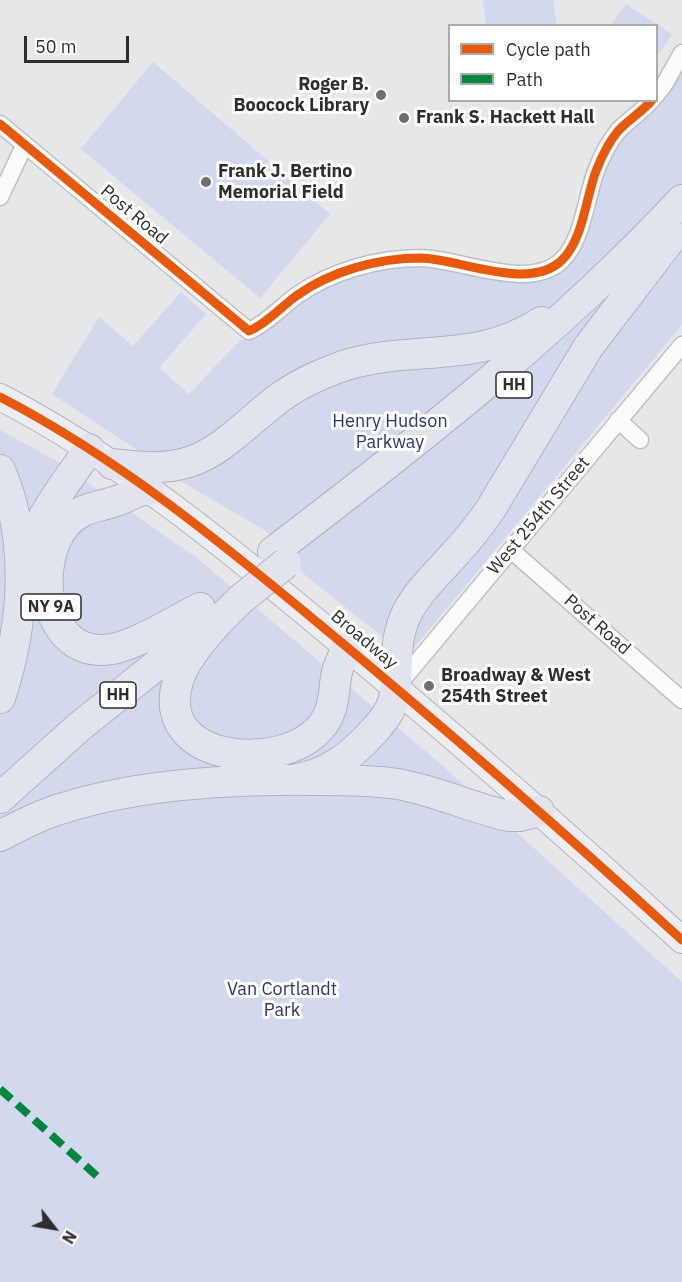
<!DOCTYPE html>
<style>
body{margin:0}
#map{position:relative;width:682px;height:1282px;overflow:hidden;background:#e6e7e8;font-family:"IBM Plex Sans",sans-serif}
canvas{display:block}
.legend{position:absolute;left:448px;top:24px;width:210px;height:78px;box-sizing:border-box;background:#fff;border:2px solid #ababac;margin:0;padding:8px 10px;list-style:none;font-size:18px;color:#2e2e2f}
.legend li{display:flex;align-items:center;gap:12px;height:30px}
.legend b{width:30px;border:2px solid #ababac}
.north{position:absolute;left:24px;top:1198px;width:60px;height:60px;-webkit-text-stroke:4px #fff;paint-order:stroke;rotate:121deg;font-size:16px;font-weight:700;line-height:24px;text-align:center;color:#2e2e2f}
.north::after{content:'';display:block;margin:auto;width:21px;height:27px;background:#2e2e2f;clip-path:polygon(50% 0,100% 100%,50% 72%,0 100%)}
.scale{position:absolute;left:24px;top:36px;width:105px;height:27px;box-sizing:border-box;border:3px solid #2e2e2f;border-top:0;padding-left:8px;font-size:18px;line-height:21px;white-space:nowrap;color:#2e2e2f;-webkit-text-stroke:4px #fff;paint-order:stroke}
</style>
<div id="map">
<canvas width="682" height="1282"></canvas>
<ul class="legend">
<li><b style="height:8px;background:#e8590c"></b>Cycle path</li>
<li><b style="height:8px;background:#00873e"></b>Path</li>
</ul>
<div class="north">N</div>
<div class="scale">50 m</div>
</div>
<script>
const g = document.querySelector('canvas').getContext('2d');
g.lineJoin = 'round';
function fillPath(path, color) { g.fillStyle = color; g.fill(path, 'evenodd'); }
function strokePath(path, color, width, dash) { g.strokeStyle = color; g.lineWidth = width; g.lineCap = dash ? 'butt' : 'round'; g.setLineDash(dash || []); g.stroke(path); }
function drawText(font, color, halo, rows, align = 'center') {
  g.font = font + ' "IBM Plex Sans",sans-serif'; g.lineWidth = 6; g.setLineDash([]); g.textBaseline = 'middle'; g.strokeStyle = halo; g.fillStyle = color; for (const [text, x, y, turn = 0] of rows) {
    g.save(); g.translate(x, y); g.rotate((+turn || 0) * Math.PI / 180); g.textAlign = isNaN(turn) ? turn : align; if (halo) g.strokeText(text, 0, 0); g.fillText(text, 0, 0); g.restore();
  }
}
const green = new Path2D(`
 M483,0H553L557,25H486Z
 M626,4L672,34L657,57L656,26L611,25Z
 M153,62L330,214L260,298L81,149Z
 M682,62V325L407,656L306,576L266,531L177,479L145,455L52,394L99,317L133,346L181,292L206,314L159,368L189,394L240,340L261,333L294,305L350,277L388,268L448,266L557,270L604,168L624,135Z
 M0,430L55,460L197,558L442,765L682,982V1282H0Z`);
const street = new Path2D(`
 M656,95L664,85L682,53
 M0,124L249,331C267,323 280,308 296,296C331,271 378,258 421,258C461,259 530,292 562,260C583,240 586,197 596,171C601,158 609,142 618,131C628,120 642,112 652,100
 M0,197L24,146
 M618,420L640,440
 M511,550L682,700
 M398,685L682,345`);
const primary = new Path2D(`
 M0,397C118,458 222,543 324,628C446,729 565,833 682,940`);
const highway = new Path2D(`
 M112,464C138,467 164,470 189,462C221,452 248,422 274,402C295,385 318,375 343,366C411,344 476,365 541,322
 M0,470C31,542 24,625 0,698
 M149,490C137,489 129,497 119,500C98,508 82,506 66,524C34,561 42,652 104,650C131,649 174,621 200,608
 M273,552C416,443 559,332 682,200
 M25,566C33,522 65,485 89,449
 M241,599C219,620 187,652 178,681C153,762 280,774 320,728C334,712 333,697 336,677C337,667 343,657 347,648
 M292,780C327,775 350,757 373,732C383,721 393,709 395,693C399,664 393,641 407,613C418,591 437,574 453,556C467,541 479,526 490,510L589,346L673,236
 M0,798L79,727L198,632
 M0,836C21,825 44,813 67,807C142,784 238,779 316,780C343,780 371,780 398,784C436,791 470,807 508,816H520L539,811`);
const highwayBridge = new Path2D(`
 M241,599L286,563`);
const quiet = new Path2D(`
 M0,1089L98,1177`);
const cycleway = new Path2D(`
 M0,124L249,331C267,323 280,308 296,296C331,271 378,258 421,258C461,259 530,292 562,260C583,240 586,197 596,171C601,158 609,142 618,131C628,120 642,112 652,100
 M0,397C118,458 222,543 324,628C446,729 565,833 682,940`);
const markers = [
 [381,95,6,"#6e6f70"],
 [404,118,6,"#6e6f70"],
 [206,182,6,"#6e6f70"],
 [429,686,6,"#6e6f70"]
];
const shields = [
 [514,385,36],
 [51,607,60],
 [118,695,36]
];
const shieldNames = [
 ["HH",514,385],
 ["NY 9A",51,607],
 ["HH",118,695]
];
const poiNames = [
 ["Roger B.",369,85,"right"],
 ["Boocock Library",369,106,"right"],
 ["Frank S. Hackett Hall",416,118],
 ["Frank J. Bertino",218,172],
 ["Memorial Field",218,193],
 ["Broadway & West",441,676],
 ["254th Street",441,697]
];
const streetNames = [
 ["Post Road",134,215,40],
 ["West 254th Street",539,516,-50],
 ["Post Road",597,625,41],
 ["Broadway",364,640,40]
];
const parkNames = [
 ["Henry Hudson",390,422],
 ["Parkway",390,443],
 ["Van Cortlandt",282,990],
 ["Park",282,1011]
];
fillPath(green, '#d2d8ee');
strokePath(street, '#bebfc0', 19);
strokePath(primary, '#b0b3bd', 28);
strokePath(highway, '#b0b3bd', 32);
strokePath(street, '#fbfbfc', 16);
strokePath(primary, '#ebedf3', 26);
strokePath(highway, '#e1e4ed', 30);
strokePath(highwayBridge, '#b0b3bd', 32, []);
strokePath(highwayBridge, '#e1e4ed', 30);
strokePath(quiet, '#00873e', 8, [15, 8]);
strokePath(cycleway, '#e8590c', 9);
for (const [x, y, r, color] of markers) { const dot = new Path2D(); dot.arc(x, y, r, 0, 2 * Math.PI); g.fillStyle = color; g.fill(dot); strokePath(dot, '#fff', 2); }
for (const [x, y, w] of shields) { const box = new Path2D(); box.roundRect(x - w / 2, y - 13, w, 26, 4.5); g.fillStyle = '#fff'; g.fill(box); strokePath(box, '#2e2e2f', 1.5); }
drawText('bold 16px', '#2e2e2f', null, shieldNames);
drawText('bold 18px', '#2e2e2f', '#fff', poiNames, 'left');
drawText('18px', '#2e2e2f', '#fff', streetNames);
drawText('18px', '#2b3570', '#fff', parkNames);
</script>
